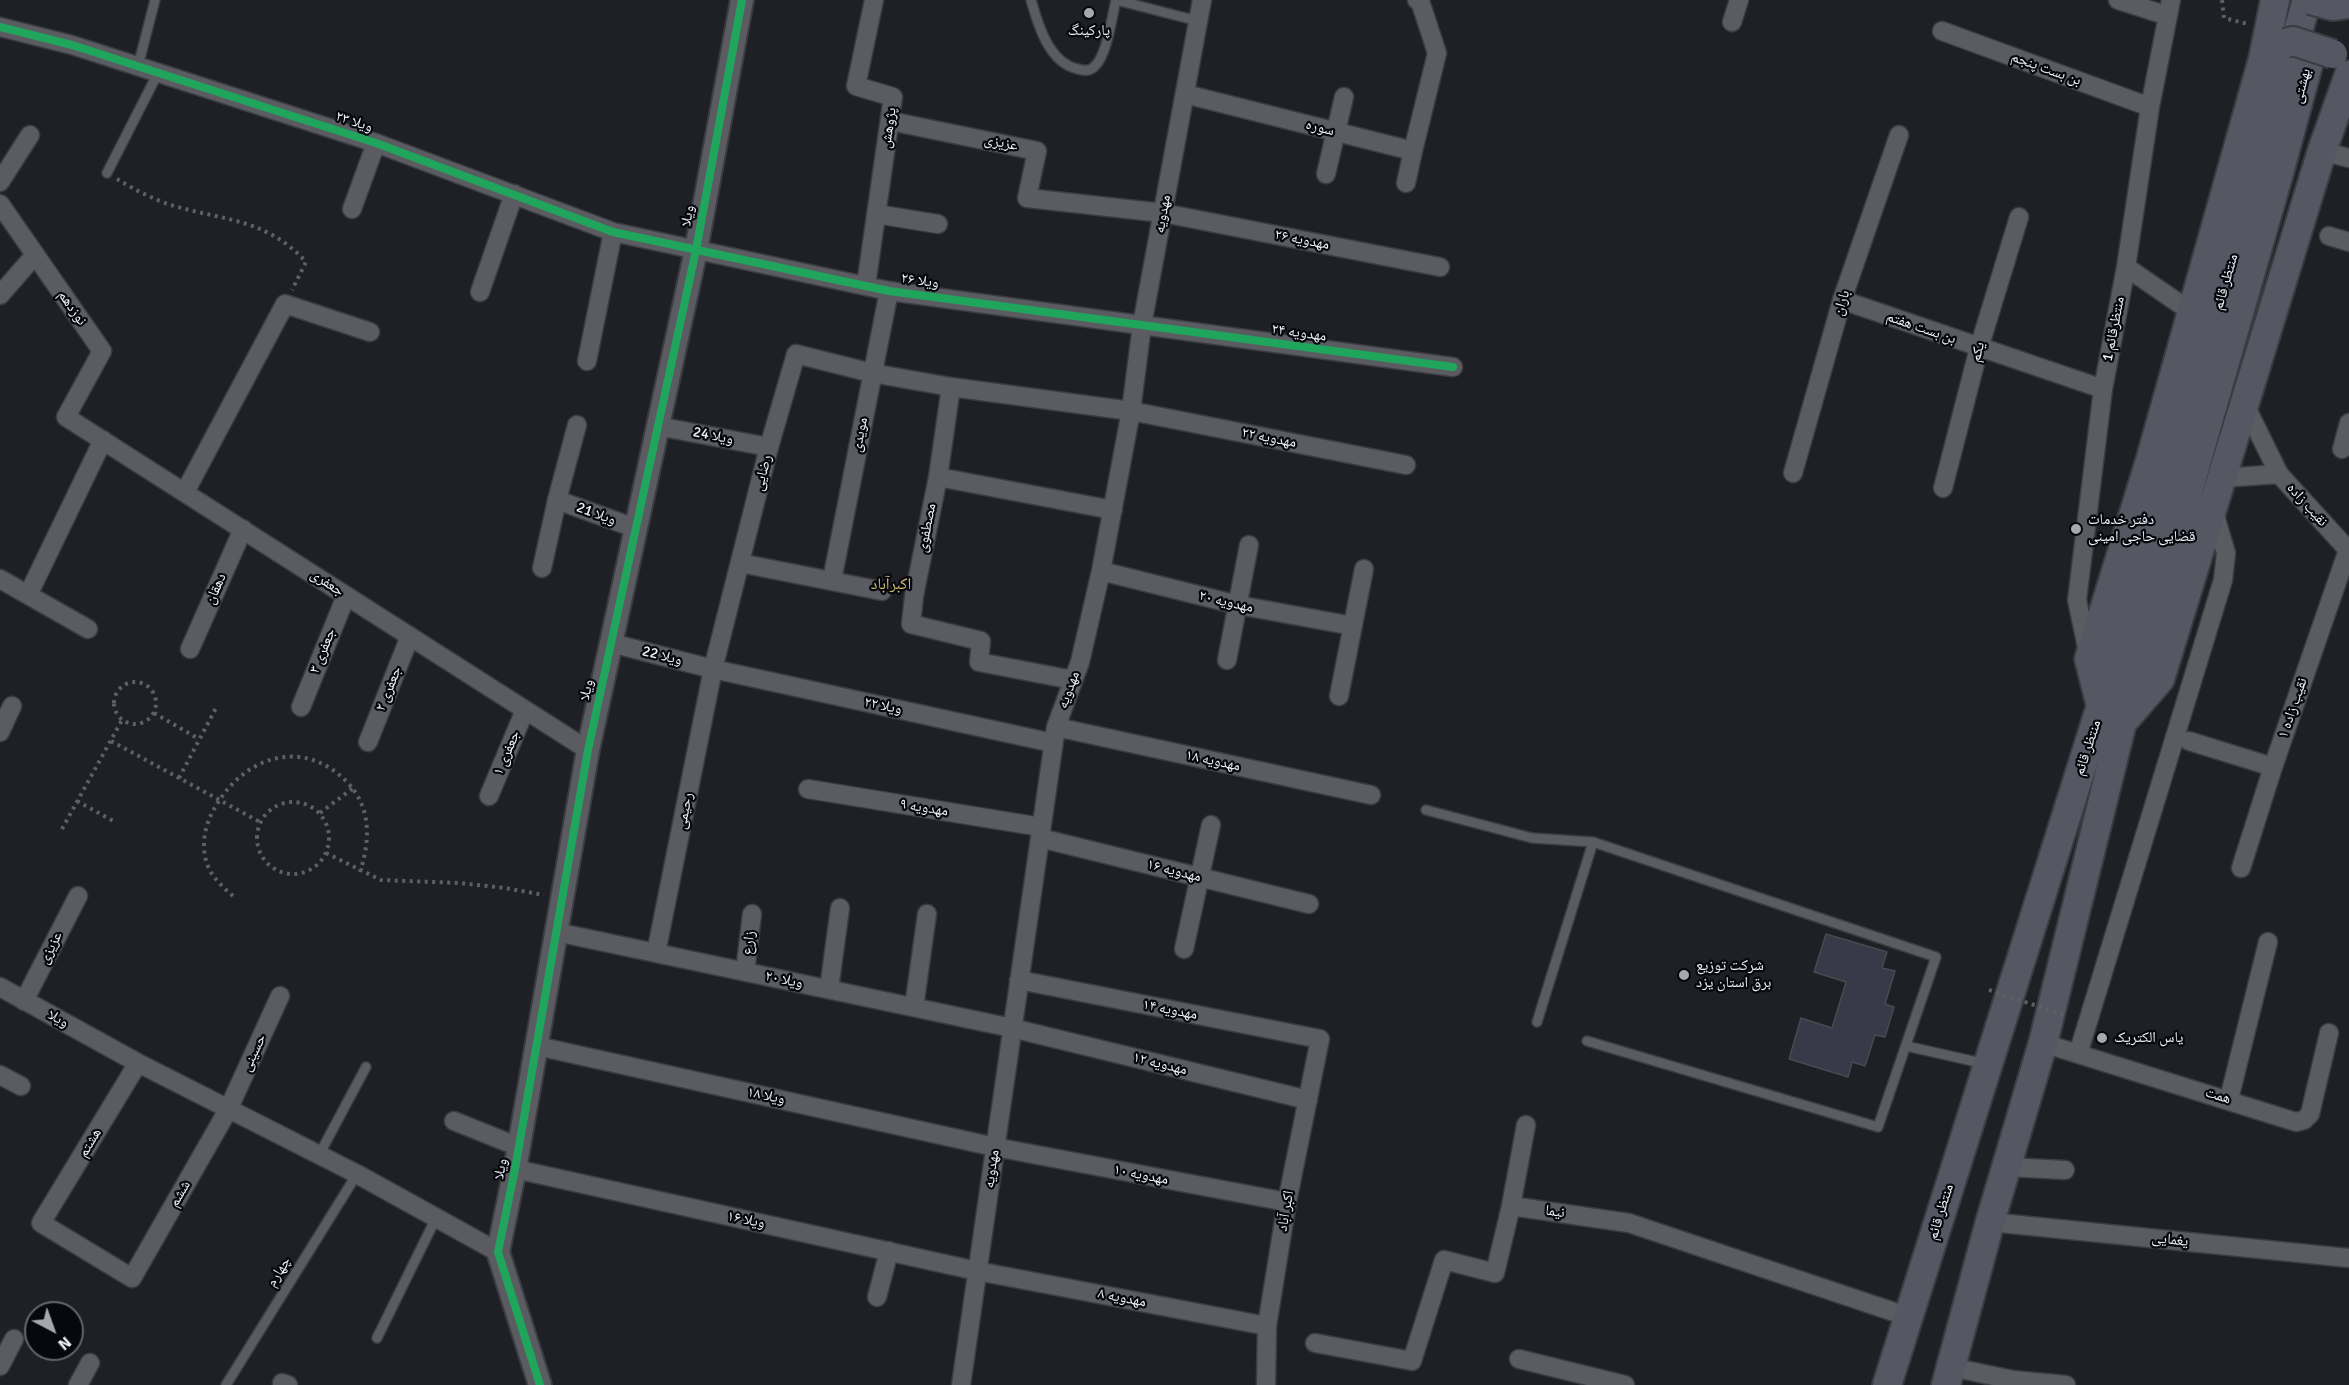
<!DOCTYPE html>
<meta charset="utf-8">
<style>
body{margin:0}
#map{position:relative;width:2349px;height:1385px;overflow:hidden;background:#1e2026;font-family:Signika,sans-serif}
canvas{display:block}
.north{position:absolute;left:24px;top:1301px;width:60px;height:60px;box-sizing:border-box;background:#07080d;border:2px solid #64656c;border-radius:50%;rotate:139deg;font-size:16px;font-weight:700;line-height:24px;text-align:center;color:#eff1fa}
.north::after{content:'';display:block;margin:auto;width:21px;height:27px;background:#a6a8b0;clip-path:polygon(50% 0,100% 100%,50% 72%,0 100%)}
</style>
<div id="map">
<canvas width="2349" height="1385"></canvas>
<div class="north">N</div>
</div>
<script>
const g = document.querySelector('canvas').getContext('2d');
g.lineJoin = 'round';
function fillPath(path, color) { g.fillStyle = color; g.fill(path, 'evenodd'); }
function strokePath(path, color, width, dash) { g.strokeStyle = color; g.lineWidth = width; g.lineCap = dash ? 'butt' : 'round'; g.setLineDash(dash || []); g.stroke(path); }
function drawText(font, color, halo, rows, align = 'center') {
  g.font = font + ' Signika,"Noto Naskh Arabic",sans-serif'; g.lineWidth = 4.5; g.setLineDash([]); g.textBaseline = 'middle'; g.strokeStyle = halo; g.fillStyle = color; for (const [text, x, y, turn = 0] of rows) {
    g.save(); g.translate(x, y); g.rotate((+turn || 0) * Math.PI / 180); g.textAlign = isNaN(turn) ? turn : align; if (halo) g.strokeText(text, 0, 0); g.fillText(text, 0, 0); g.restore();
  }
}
const building = new Path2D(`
 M1826,934L1887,952L1882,968L1895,971L1885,1004L1894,1007L1885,1037L1875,1035L1865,1066L1852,1062L1848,1077L1789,1059L1801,1018L1832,1028L1846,982L1814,972Z`);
const path = new Path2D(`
 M2222,0L2224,18L2248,24
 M117,179C133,189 153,199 171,205C224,221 266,218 306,262L292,290
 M114 703a21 21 0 1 1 42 0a21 21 0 1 1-42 0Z
 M154,713L199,739
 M111,741L260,822
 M179,778L216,708
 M77,801L115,822
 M257 838a36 36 0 1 1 72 0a36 36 0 1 1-72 0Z
 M320,813L353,788
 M62,829L122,720
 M326,853L381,880L460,883L505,888L544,895
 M233,896C224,888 215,880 209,869C199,846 205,823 217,804C247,755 304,738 347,782C372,808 370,841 360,872`);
const service = new Path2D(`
 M1031,0C1038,25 1049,63 1078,69C1084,71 1091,71 1095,66C1107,55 1112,16 1116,0L1198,21
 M138,66L155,0
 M107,173L158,73
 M1426,810L1532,838L1593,842L1936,957L1878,1127L1587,1041
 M1537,1022L1593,842
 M1906,1046L1986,1064
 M319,1155L366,1067
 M377,1338L436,1218
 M226,1385L357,1174`);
const minor = new Path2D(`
 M2118,0L2168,16
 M1732,22L1739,0
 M0,27L72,45L376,143L613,232L889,291L1453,367
 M1942,31L2150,107
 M1185,94L1413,151L1437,53L1420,1L1417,0
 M890,121L1037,151L1027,198L1163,213L1440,267
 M2322,151L2349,158
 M1326,174L1344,97
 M0,182L30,135
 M1406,183L1413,151
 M0,204L102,351L66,417L588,750
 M352,209L376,143
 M876,214L938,224
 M2329,236L2349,242
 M2126,267L2190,311
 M866,285L893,97L856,86L874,0
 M480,292L514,194
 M0,295L35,255
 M1842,300L2103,389
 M587,361L613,232
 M951,387L938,477L914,596L911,624L981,641L979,662L1073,680
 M2245,405L2279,474L2349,551
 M657,426L769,447
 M2342,449L2349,423
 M1793,473L1842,300L1899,135
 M938,477L1113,510
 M2222,478L2279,474
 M1943,488L1979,348L2019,217
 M185,492L285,304L370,332
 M557,500L635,528
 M740,563L882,591
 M542,568L557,500L577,425
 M1101,571L1238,605L1353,626
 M0,579L88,629
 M832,580L889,291
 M28,595L103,440
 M611,643L713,669L1053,743
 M190,649L243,529
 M2088,652L2077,600L2103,389L2126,267L2150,107L2171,0
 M1227,660L1249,545
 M1339,696L1364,569
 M301,707L346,596
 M1056,727L1371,795
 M0,732L12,706
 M2189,741L2273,767
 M368,742L410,636
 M808,789L1041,827
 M489,796L525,710
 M1040,838L1309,904
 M2241,868L2273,767L2348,550
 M556,932L1012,1028L1308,1100
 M1184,949L1211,825
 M656,953L713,669L769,447L796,354L872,373L951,387L1131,411L1406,465
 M745,972L752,914
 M1019,980L1320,1039L1287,1202L1267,1326L1266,1385
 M0,987L138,1063L357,1174L498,1252
 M829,989L840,908
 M24,1001L78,896
 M914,1007L927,914
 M2043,1043L2296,1122L2304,1120L2310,1114L2329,1033
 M537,1046L995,1147L1287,1202
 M2078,1054L2223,580L2226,553L2213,509
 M138,1063L41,1223L132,1278L228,1110L280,996
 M0,1075L21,1086
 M2229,1099L2268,942
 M454,1121L519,1147
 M2007,1167L2065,1170
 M515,1169L977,1271L1267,1326
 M1511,1206L1526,1125
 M1990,1222L2349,1258
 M877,1297L889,1251
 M1315,1343L1412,1361L1444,1260L1495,1273L1511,1206L1629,1223L1909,1317
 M1519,1359L1625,1385
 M0,1366L14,1339
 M1951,1367L2013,1380L2066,1385
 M282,1383L288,1385
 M78,1385L90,1363
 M961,1385L1056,727L1080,662L1101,571L1131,411L1142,325L1202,0`);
const tertiary = new Path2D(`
 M540,1385L498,1252L515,1169L588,750L696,250L742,0`);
const primary = new Path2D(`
 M2101,706L2089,659L2150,461L2263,59L2275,0
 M2127,717L2160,679L2322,151L2349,75
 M1887,1385L2123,636L2307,0
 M1946,1385L1990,1222L2043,1043L2122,723L2279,173L2311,54`);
const pathBridge = new Path2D(`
 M1989,990L2064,1015`);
const primaryBridge = new Path2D(`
 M2310,0L2333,6L2349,4
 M2286,43L2293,41L2333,54`);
const cycleway = new Path2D(`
 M0,27L72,45L376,143L613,232L889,291L1453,367
 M540,1385L498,1252L515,1169L588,750L696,250L742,0`);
const markers = [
 [1089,13,6,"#a6a8b0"],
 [2076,529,6,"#a6a8b0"],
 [1684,975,6,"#a6a8b0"],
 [2102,1038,6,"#a6a8b0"]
];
const poiNames = [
 ["پارکینگ",1089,31,"center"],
 ["دفتر خدمات",2088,520],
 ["قضایی حاجی امینی",2088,537],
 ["شرکت توزیع",1696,966],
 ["برق استان یزد",1696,983],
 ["یاس الکتریک",2114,1038]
];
const streetNames = [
 ["بن بست پنجم",2046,69,20],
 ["بهشتی",2302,86,-75],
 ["ویلا ۲۳",354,122,18],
 ["پژوهش",889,128,-82],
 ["سوره",1320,128,14],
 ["عزیزی",1001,143,11],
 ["مهدویه",1163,214,-80],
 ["ویلا",688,216,-80],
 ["مهدویه ۲۶",1302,240,11],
 ["ویلا ۲۶",920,281,8],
 ["منتظر قائم",2226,282,-74],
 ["باران",1842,303,-73],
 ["نوزدهم",72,308,55],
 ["بن بست هفتم",1921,328,19],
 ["منتظرقائم 1",2114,329,-79],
 ["مهدویه ۲۴",1299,333,8],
 ["یکم",1978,352,-75],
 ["مویدی",860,435,-79],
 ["ویلا 24",713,436,11],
 ["مهدویه ۲۲",1269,438,11],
 ["رضایی",763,473,-76],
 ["نقیب زاده",2307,505,48],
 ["ویلا 21",596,514,20],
 ["مصطفوی",927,528,-79],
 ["جعفری",327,583,33],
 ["دهقان",216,589,-66],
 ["مهدویه ۲۰",1226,602,13],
 ["جعفری ۳",323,651,-68],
 ["ویلا 22",662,656,14],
 ["جعفری ۲",389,689,-68],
 ["ویلا",587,690,-78],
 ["مهدویه",1069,690,-70],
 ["ویلا ۲۲",883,706,12],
 ["نقیب زاده ۱",2293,708,-71],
 ["منتظر قائم",2088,748,-72],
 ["جعفری ۱",507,753,-67],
 ["مهدویه ۱۸",1213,761,12],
 ["مهدویه ۹",924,808,9],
 ["رحیمی",685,811,-79],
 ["مهدویه ۱۶",1174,871,14],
 ["زارع",749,943,-83],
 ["عزیزی",51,948,-63],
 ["ویلا ۲۰",784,980,12],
 ["مهدویه ۱۴",1170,1010,11],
 ["ویلا",58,1019,29],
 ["حسینی",254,1053,-65],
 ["مهدویه ۱۲",1160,1064,14],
 ["ویلا ۱۸",766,1096,12],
 ["همت",2218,1096,17],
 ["هشتم",90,1143,-59],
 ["ویلا",501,1169,-79],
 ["مهدویه",992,1169,-82],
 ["مهدویه ۱۰",1141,1175,11],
 ["ششم",180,1194,-60],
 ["اکبر آباد",1286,1211,-80],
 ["نیما",1555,1212,8],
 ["منتظر قائم",1941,1212,-73],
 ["ویلا ۱۶",746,1220,12],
 ["یغمایی",2170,1240,6],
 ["چهارم",279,1272,-58],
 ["مهدویه ۸",1122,1298,11]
];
const neighbourhoodNames = [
 ["اکبرآباد",891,585]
];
fillPath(building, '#393a49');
strokePath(building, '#484a50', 1.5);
strokePath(service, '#3b3c42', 12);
strokePath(minor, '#3b3c42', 21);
strokePath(tertiary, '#3b3c42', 26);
strokePath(primary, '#3b3c42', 32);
strokePath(path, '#5f6065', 4, [3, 4.5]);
strokePath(service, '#5b5c62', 9);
strokePath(minor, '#5b5c62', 18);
strokePath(tertiary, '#5b5c62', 22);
strokePath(primary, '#555762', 28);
strokePath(primaryBridge, '#3b3c42', 32, []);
strokePath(pathBridge, '#5f6065', 4, [3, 4.5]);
strokePath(primaryBridge, '#555762', 28);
strokePath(cycleway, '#20a55d', 8);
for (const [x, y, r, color] of markers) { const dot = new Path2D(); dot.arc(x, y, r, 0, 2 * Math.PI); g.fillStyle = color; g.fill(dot); strokePath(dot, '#07080d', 2); }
drawText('15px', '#eff1fa', '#07080d', poiNames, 'left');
drawText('15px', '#eff1fa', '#07080d', streetNames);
drawText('16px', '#d3c073', '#07080d', neighbourhoodNames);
</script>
